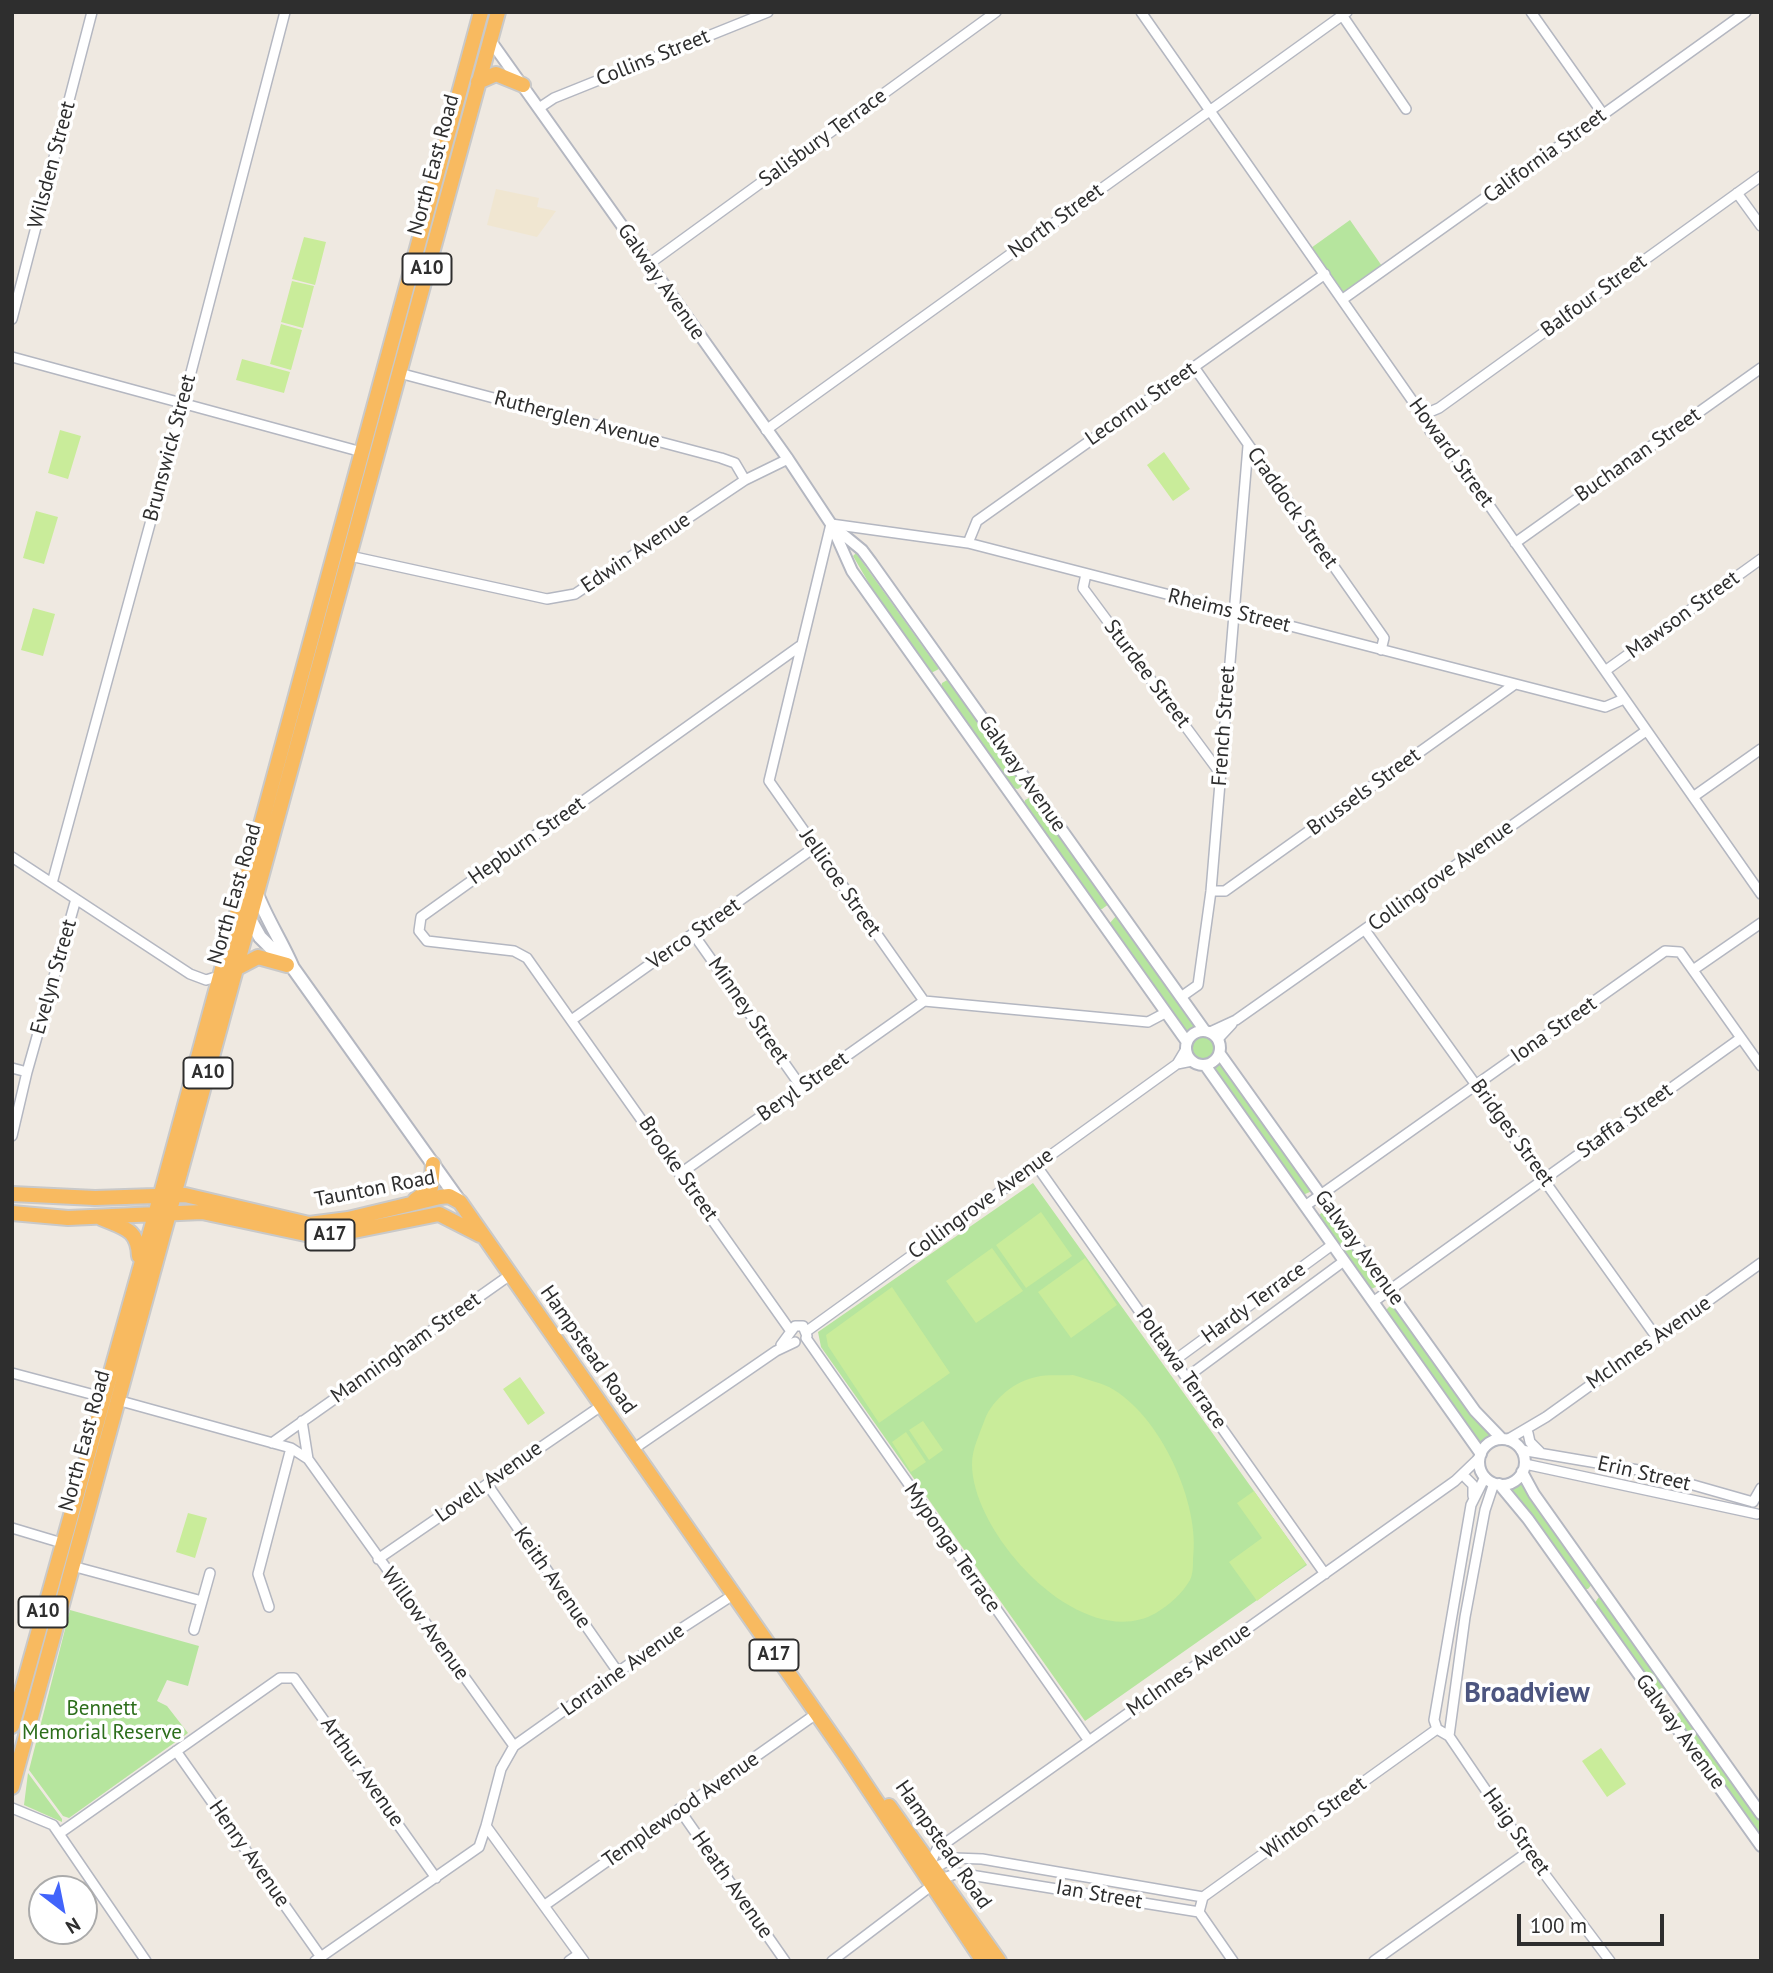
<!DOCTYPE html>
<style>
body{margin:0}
#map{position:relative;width:1773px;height:1973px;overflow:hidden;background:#efe9e1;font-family:"PT Sans",sans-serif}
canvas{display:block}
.frame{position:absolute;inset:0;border:14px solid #2e2e2e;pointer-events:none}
.north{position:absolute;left:28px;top:1875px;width:70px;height:70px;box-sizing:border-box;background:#fff;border:2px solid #ababab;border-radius:50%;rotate:148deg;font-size:19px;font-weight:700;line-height:28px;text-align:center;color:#2e2e2e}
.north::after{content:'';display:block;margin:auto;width:24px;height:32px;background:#4264fb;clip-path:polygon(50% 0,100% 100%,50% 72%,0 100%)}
.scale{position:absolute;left:1517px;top:1914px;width:147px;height:32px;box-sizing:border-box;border:4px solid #2e2e2e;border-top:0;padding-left:9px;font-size:21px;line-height:24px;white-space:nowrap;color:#2e2e2e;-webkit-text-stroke:5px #fff;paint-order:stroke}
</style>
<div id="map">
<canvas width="1773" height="1973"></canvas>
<div class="frame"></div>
<div class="north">N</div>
<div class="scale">100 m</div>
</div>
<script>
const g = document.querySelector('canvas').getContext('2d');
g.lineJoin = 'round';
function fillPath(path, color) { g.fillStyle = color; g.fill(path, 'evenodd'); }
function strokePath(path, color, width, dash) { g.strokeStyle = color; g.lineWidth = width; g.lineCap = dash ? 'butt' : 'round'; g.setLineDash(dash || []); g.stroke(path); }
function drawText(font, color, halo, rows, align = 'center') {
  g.font = font + ' "PT Sans",sans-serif'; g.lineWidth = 7; g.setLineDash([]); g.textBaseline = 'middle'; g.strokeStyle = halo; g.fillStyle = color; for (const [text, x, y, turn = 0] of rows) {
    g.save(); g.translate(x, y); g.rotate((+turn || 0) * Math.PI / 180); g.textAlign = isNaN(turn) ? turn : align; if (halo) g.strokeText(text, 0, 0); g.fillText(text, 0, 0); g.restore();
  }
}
const education = new Path2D(`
 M496,189L539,198L537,207L556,211L537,237L487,225Z`);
const green = new Path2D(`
 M1350,220L1384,269L1344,296L1311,248Z
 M856,553L939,669L931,673L877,597L853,556Z
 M949,679L1024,784L1018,789L1012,788L941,688L942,683Z
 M1033,796L1109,904L1102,909H1099L1024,805L1025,800Z
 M1117,915L1197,1024L1186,1032L1109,924Z
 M1190 1048a13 13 0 1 1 26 0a13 13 0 1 1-26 0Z
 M1222,1062L1312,1191L1303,1195L1212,1069Z
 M1033,1183L1307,1565L1085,1721L821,1347L818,1332Z
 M1326,1209L1380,1285L1369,1290L1318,1216Z
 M1393,1303L1494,1436L1480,1444L1385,1311Z
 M1523,1480L1593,1583L1588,1589H1584L1508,1490Z
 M1599,1597L1604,1598L1668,1689L1666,1694L1658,1695L1594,1604Z
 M70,1610L199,1646L188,1686L167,1680L157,1701L167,1706L188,1733L69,1818L63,1816L29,1770Z
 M1682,1710L1761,1819V1839L1675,1716Z
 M28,1773L62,1819V1822L24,1805Z`);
const pitch = new Path2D(`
 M304,237L326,242L315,285L292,279Z
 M292,281L314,286L303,328L281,322Z
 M281,324L302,330L291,370L270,364Z
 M242,359L290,372L284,393L236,380Z
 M60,430L81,436L68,479L48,473Z
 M1164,452L1190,489L1173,501L1147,465Z
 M36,511L58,517L44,564L23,558Z
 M33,608L55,614L43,656L21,650Z
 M1041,1212L1072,1256L1026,1288L996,1245Z
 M992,1248L1023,1291L976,1323L946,1281Z
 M1085,1258L1117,1305L1071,1338L1038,1292Z
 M892,1287L950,1373L879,1423L828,1346L826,1335Z
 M1073,1375C1085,1379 1098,1382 1109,1387C1160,1414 1201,1504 1193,1559C1193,1566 1193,1574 1190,1580C1182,1594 1169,1605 1156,1613C1082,1655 972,1535 972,1464C972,1449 980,1433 985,1419C993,1399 1015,1381 1036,1377C1048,1374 1062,1376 1073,1375Z
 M520,1377L545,1413L528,1425L503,1389Z
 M923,1421L943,1450L929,1460L909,1430Z
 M906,1432L926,1462L911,1472L892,1442Z
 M1254,1491L1306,1564L1257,1601L1229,1562L1262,1538L1237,1503Z
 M188,1513L207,1518L195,1558L176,1552Z
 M1601,1748L1626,1784L1607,1797L1582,1761Z`);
const minor = new Path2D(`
 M1141,12L1414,403L1425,414L1430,431L1447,445L1761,894
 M1531,12L1603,114
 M1342,15L1406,109
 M539,108L554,98L768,12
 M1737,193L1761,226
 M649,264L996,12
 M1343,299L1513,178C1533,173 1536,154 1555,149L1746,12
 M12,319L92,12
 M12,357L362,452
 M1194,367L1384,638L1381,650
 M399,373L721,458L735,463L745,480
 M1425,414L1439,408L1761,176
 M766,430L1347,12
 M968,543L977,521L1325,274
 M1515,543L1761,368
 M350,556L547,599L575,594L745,480L788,459
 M1086,574L1083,588L1220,773
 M1605,671L1761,559
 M1693,797L1761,749
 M12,857L190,974L206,980L219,976
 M52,883L183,403L285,12
 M1211,891H1225L1515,684
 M1365,930L1657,1338
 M694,935L802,1088
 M1693,970L1761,923
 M1181,997L1198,985L1211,891L1248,446
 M1165,1013L1148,1022L924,1001L769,781L831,524L968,543L1605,707L1624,699
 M573,1019L815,847
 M1210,1032L1236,1020L1646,731
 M1218,1039L1232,1024
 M1177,1064L1192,1061
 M12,1068L27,1072
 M12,1136L27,1072L76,899
 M1036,1165L1325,1574
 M681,1173L924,1001
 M1305,1206L1665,951L1680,952L1761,1066
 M1373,1302L1741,1038
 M790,1330L527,958L514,951L427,941L419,931L421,917L800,646
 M807,1331L1177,1064L1186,1049
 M806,1338L1089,1741
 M781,1345L795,1326H803L807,1336
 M1175,1360L1332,1245
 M12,1373L102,1397
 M1187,1377L1344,1261
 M117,1400L291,1448L308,1459L514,1746L501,1769L486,1826L584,1961
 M302,1421L308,1459
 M1528,1433L1530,1442L1540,1452
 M1507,1440L1546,1417L1761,1263
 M272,1443L510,1275
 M632,1450L776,1351L795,1342
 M1521,1450L1644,1471L1753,1502
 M1525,1464L1757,1514
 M1485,1477L1471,1505L1434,1720L1437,1729L1449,1736L1528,1852L1610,1961
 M1466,1478L1473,1485V1496
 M487,1484L618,1672
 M1753,1502L1761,1488
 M12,1528L62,1543
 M378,1559L601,1406
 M72,1566L202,1601
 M269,1607L258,1574L291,1448
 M194,1630L210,1573
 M1449,1736L1465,1617L1485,1510L1494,1483
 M514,1746L659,1643L733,1595
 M176,1751L321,1957
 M12,1808L53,1825L146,1961
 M679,1809L785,1961
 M60,1833L280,1678H294L436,1878
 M930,1864L937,1849L1455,1481L1480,1457
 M934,1868L954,1858L982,1859L1203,1897
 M941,1879L958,1873L1199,1912L1233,1961
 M545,1905L816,1714
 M1199,1912L1203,1897L1437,1729
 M315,1961L479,1847L486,1826
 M569,1961L579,1954
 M832,1961L931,1886
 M1374,1961L1528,1852`);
const tertiary = new Path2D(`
 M490,40L788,459L831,524L852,571L1187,1042
 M834,527L862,550L871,562L1205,1031
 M1186 1048a17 17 0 1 1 34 0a17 17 0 1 1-34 0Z
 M1220,1054L1475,1411L1502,1439
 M1205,1065L1481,1454
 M1479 1462a23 23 0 1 1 46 0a23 23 0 1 1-46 0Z
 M1522,1472L1534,1494L1761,1814
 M1499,1484L1528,1519L1761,1846`);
const secondary = new Path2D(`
 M257,894C267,920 282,942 293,968L460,1202
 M251,921L260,937L289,966`);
const trunk = new Path2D(`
 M478,82L496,74L523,85
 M237,968L258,957L287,965
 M12,1194L95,1198L185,1195L309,1224L348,1219L440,1197L449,1196L460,1202L847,1757L983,1961
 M415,1200L431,1188L433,1164
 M12,1213L68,1218L202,1212L315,1236L339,1234L439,1214L480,1235
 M101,1218C124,1228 138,1229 139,1256
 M12,1726L164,1183L481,12
 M12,1787L498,12
 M889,1806L999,1961`);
const shields = [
 [427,269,49],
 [208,1073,49],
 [330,1235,49],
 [43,1612,49],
 [774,1655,49]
];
const shieldNames = [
 ["A10",427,269],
 ["A10",208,1073],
 ["A17",330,1235],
 ["A10",43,1612],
 ["A17",774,1655]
];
const streetNames = [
 ["Collins Street",653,58,-22],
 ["Salisbury Terrace",823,138,-36],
 ["California Street",1545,156,-36],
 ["Wilsden Street",52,165,-75],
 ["North East Road",434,165,-75],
 ["North Street",1056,221,-36],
 ["Galway Avenue",661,282,55],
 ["Balfour Street",1594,296,-36],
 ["Lecornu Street",1141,404,-35],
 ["Rutherglen Avenue",577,420,15],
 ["Brunswick Street",170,448,-75],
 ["Howard Street",1451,453,54],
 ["Buchanan Street",1638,455,-35],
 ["Craddock Street",1292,508,55],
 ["Edwin Avenue",636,553,-34],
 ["Rheims Street",1229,611,14],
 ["Mawson Street",1683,615,-36],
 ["Sturdee Street",1147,674,53],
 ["French Street",1224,726,-86],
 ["Galway Avenue",1022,774,55],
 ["Brussels Street",1364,792,-36],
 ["Hepburn Street",527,841,-35],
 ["Collingrove Avenue",1441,876,-36],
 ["Jellicoe Street",840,883,55],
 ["North East Road",235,894,-74],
 ["Verco Street",694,934,-35],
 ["Evelyn Street",54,977,-74],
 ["Minney Street",748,1011,55],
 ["Iona Street",1554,1030,-35],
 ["Beryl Street",803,1087,-35],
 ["Staffa Street",1625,1121,-36],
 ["Bridges Street",1512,1133,54],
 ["Brooke Street",678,1169,55],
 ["Taunton Road",375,1189,-11],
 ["Collingrove Avenue",981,1204,-36],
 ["Galway Avenue",1359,1248,54],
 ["Hardy Terrace",1254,1303,-36],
 ["McInnes Avenue",1649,1343,-35],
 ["Manningham Street",406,1348,-35],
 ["Hampstead Road",588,1350,55],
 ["Poltawa Terrace",1181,1369,55],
 ["North East Road",85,1441,-75],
 ["Erin Street",1644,1474,13],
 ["Lovell Avenue",489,1482,-35],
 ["Myponga Terrace",952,1548,55],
 ["Keith Avenue",552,1578,55],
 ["Willow Avenue",425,1624,54],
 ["Lorraine Avenue",623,1670,-35],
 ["McInnes Avenue",1189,1670,-35],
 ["Galway Avenue",1680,1732,54],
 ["Arthur Avenue",362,1772,55],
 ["Templewood Avenue",681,1810,-35],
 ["Winton Street",1314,1818,-36],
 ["Haig Street",1516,1832,55],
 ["Hampstead Road",943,1845,55],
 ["Henry Avenue",249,1854,55],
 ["Heath Avenue",732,1885,55],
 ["Ian Street",1099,1895,10]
];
const parkNames = [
 ["Bennett",102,1709],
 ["Memorial Reserve",102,1733]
];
const districtNames = [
 ["Broadview",1527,1694]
];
fillPath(education, '#f0e6d1');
fillPath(green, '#b6e59e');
fillPath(pitch, '#c9ec9a');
strokePath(minor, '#b4b7c1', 12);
strokePath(tertiary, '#b4b7c1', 14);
strokePath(secondary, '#b4b7c1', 16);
strokePath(trunk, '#c9c9c9', 18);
strokePath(minor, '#fff', 9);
strokePath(tertiary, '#fff', 10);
strokePath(secondary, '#fff', 12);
strokePath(trunk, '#f8ba60', 14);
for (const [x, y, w] of shields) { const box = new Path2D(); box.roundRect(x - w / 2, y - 15.5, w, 31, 5); g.fillStyle = '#fff'; g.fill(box); strokePath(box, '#2e2e2e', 2); }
drawText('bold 19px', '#2e2e2e', null, shieldNames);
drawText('21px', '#2e2e2e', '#fff', streetNames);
drawText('21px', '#2c6e1b', '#fff', parkNames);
drawText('bold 28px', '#4d5680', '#fff', districtNames);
</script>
